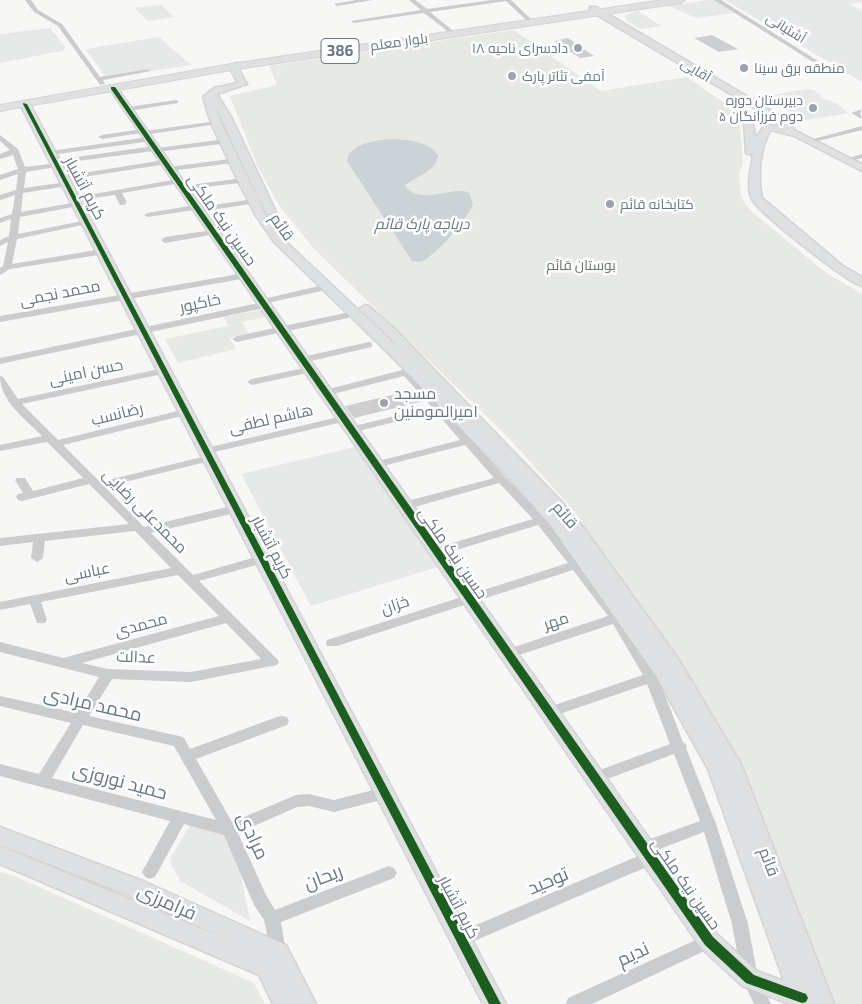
<!DOCTYPE html>
<meta charset="utf-8">
<style>
body{margin:0}
canvas{display:block;background:#f7f7f6}
</style>
<canvas width="862" height="1004"></canvas>
<script>
const g = document.querySelector('canvas').getContext('2d');
g.lineJoin = 'round';
function fillPath(path, color) { g.fillStyle = color; g.fill(path, 'evenodd'); }
function strokePath(path, color, width, dash) { g.strokeStyle = color; g.lineWidth = width; g.lineCap = dash ? 'butt' : 'round'; g.setLineDash(dash || []); g.stroke(path); }
function drawText(font, color, halo, rows, align = 'center') {
  g.font = font + ' "Exo 2",Cairo,sans-serif'; g.lineWidth = 5; g.setLineDash([]); g.textBaseline = 'middle'; g.strokeStyle = halo; g.fillStyle = color; for (const [text, x, y, turn = 0] of rows) {
    g.save(); g.translate(x, y); g.rotate((+turn || 0) * Math.PI / 180); g.textAlign = isNaN(turn) ? turn : align; if (halo) g.strokeText(text, 0, 0); g.fillText(text, 0, 0); g.restore();
  }
}
const built = new Path2D(`
 M708,0H715L735,13L696,18L669,6Z
 M725,0H862V2L849,4L862,11V82Z
 M50,28L66,48L62,51L0,63V34Z
 M159,37L191,65L151,71L148,69L105,76L85,49Z
 M807,89L817,91L815,92L820,94L821,98L836,103L849,113L801,121L786,113L790,112L766,96Z
 M359,446L441,566L311,606L241,474Z
 M193,821L222,827L238,861L250,921L180,881L172,866L170,858Z`);
const green = new Path2D(`
 M161,5L174,17L148,21L135,8Z
 M638,11L661,26L640,29L626,20L625,15Z
 M514,30L601,91L687,77L726,104L740,124L743,162L739,173L741,197L751,211L825,272L862,294V1004H834L728,744L575,512L506,435L316,251L280,207L257,165L230,96L277,85L269,66Z
 M264,309L270,316L242,322L248,333L229,338L236,349L178,363L165,339L228,326L224,317Z
 M0,872L12,875L254,983L265,1004H0Z`);
const water = new Path2D(`
 M393,139C409,140 428,141 438,155C438,170 416,177 405,185C416,205 447,189 464,191L469,193L473,203C469,218 435,257 420,262L412,261L347,161C350,142 378,140 393,139Z`);
const building = new Path2D(`
 M712,35L738,49L719,52L694,38Z
 M568,38L578,45L594,56L580,58L554,41Z
 M414,390L424,401L354,418L345,406Z`);
const street = new Path2D(`
 M25,0H31L38,10L62,24L100,77L148,69L151,71L103,80L105,84L100,85L58,26L34,12Z
 M356,0H373L337,6L334,4Z
 M409,0H415L427,9L492,0H511L531,19L526,20L506,1L430,12L452,30L453,31L450,33L424,13L354,23L351,21L421,10Z
 M714,0H721L818,61L813,62Z
 M176,100L178,101V103L128,111L125,109L128,107Z
 M862,109L860,113L862,119L851,113Z
 M209,122L213,124L211,125L144,135L141,133L102,139L98,137L102,135L143,129L146,131Z
 M862,126V130L810,143L806,141Z
 M0,135L18,149L25,167L50,164L54,166L50,168L26,172L24,188L67,182L71,184L67,186L23,193L21,212L78,202L82,204L78,206L20,217L18,234L87,220L91,222L87,224L17,239L12,264L102,249L105,250V254L10,269L0,275V268L3,266L8,242L0,246V240L9,236L11,219L0,223V218L12,214L15,195L0,200V195L16,190L18,174L0,180V175L18,169L13,155L0,159V154L10,150L0,141Z
 M148,137L152,139L151,141L51,155L47,153L51,151Z
 M218,140L222,142L221,144L156,152L153,151L55,164L51,162L55,160L155,146L158,148Z
 M862,154V158L847,162L843,160Z
 M230,159L234,161L233,163L169,171L165,169L169,167Z
 M164,160L168,162L167,164L64,180L60,178L64,176Z
 M178,179L182,181L181,183L122,193L127,203L123,205H120L115,195L94,198L90,196L94,194Z
 M236,179L240,181L239,183L182,190L178,188L182,186Z
 M247,200L251,202L250,204L198,212L194,210L148,217L144,215L148,213L195,205L199,207Z
 M213,230H216V234L165,243L161,240L165,237Z
 M244,273L248,276L247,278L0,322V316Z
 M319,286L322,287V291L267,303V307L264,308L0,364V358L258,303L259,300Z
 M345,313L350,316L348,318L237,342L232,339L237,336Z
 M369,342L372,343V347L302,363L297,360L302,357Z
 M309,367L314,370L312,372L252,385L247,382L252,379Z
 M164,368L169,371L167,373L22,404L58,440L186,409L190,410L191,412L190,414L63,445L100,482L210,455L214,456L215,458L214,460L105,487L144,527L231,506L235,507L237,510L235,513L151,533L193,575L256,557L262,561L260,564L199,581L277,659L279,662L277,665L191,682L112,679L89,716L179,736L184,738L190,749L277,717L282,716L287,717L289,721L287,725L196,759L232,822L296,795L309,794L334,800L385,787L390,789L392,793L390,797L385,799L334,812L309,806L297,807L238,833L266,895L275,910L389,866L394,868L397,873L394,878L281,922L286,952L284,957L278,960L272,957L264,920L254,905L224,835L184,824L155,877L150,879L145,877L142,872L170,821L0,776V764L39,774L71,723L0,706V696L77,713L99,677L0,652V642L63,658L219,616L178,575L41,602L47,620L45,623H37L30,604L0,610V602L171,568L135,531L45,541L43,558L37,562L31,558L33,542L0,546V538L129,524L89,484L22,501L18,500L16,497L18,494L23,493L15,480L17,478H25L33,491L83,478L47,442L0,451V445L42,436C25,419 0,401 0,376L3,377L18,399ZM226,623L261,659L191,672L108,669L82,663ZM83,725L174,746L216,820L52,778Z
 M406,369L409,370L505,477L545,517L620,615L658,677L683,742L687,746L686,748L716,824L748,924L758,978L771,1004H754L742,979L732,924L704,832L652,852L656,853L659,858L656,863L467,944L461,946L455,944L453,939L455,934L643,854L639,853L636,848L639,843L700,821L674,754L594,784L589,782L587,778L589,774L670,744L647,684L548,718L543,717L541,713L543,709L643,675L613,624L507,659L502,657L501,654L502,651L608,616L573,570L337,646H327L326,643L327,640L568,563L538,525L440,555H432L430,552L432,549L533,519L499,483L404,510L400,509L398,506L400,503L494,478L465,445L375,468L371,467L370,465L371,463L460,440L436,412L350,433L346,432L345,430L346,428L432,407L404,376L325,396L320,393L321,391Z
 M343,416L348,419L347,421L206,454L201,451L206,448Z
 M709,934L715,936L717,941L715,946L592,1004H566L568,998Z`);
const secondary = new Path2D(`
 M590,7H596L777,114L793,127L794,130L862,164V171L794,136L771,130C759,148 758,177 762,198L843,266L862,277V286C845,281 763,216 753,201C745,189 751,169 753,155L746,153L744,123L749,120L752,121L756,138L765,124L781,127L771,118L590,11Z
 M237,63L241,66L239,70L247,84L217,94L231,117L276,212L275,214H267L259,200L216,107L221,123L266,216L282,238L401,350L501,453L388,336L359,309L365,305L369,306L396,330L563,503L584,528L679,660L741,764L834,1004H789L742,986L701,948L109,88L110,86H116L717,934L757,971L784,981L708,769L656,676L551,526L507,476L391,356L274,242L256,216L238,181L211,123L203,97L214,88L238,83L231,70L234,64Z
 M25,101L30,104L506,1004H483L20,104Z
 M0,827L143,881L286,945L316,1004H273L259,975L0,864V846L229,940L129,895L0,845Z`);
const primary = new Path2D(`
 M663,0H685L681,3L231,70L0,111V105L231,64Z`);
const cycleway = new Path2D(`
 M111,87H115L713,937L754,975L806,994L808,998L806,1002L802,1003L746,983L705,945L111,89Z
 M23,103L27,104L501,1004H489L23,104Z`);
const markers = [
 [578,48,5,"#9aa4ac"],
 [744,68,5,"#9aa4ac"],
 [512,76,5,"#9aa4ac"],
 [813,108,5,"#9aa4ac"],
 [610,204,5,"#9aa4ac"],
 [384,403,5,"#9aa4ac"]
];
const farStreetnames = [
 ["آشتیانی",786,28,32],
 ["بلوار معلم",399,42,-8],
 ["آقایی",696,70,31]
];
const farPoinames = [
 ["دادسرای ناحیه ۱۸",568,48,"right"],
 ["منطقه برق سینا",754,68],
 ["آمفی تئاتر پارک",522,76],
 ["دبیرستان دوره",803,100,"right"],
 ["دوم فرزانگان ۵",803,116,"right"],
 ["کتابخانه قائم",620,204]
];
const farParknames = [
 ["بوستان قائم",581,265]
];
const shields = [
 [340,51,38]
];
const shieldNames = [
 ["386",340,51]
];
const farWaternames = [
 ["دریاچه پارک قائم",422,224]
];
const streetNames = [
 ["کریم آتشبار",85,188,62],
 ["حسین نیک ملکی",222,220,55],
 ["قائم",282,227,55],
 ["محمد نجمی",60,293,-11],
 ["خاکپور",200,303,-12],
 ["حسن امینی",86,372,-12],
 ["رضانسب",117,414,-14],
 ["هاشم لطفی",271,419,-13],
 ["محمدعلی رضایی",145,511,45],
 ["قائم",565,515,49],
 ["کریم آتشبار",272,547,62],
 ["حسین نیک ملکی",453,553,55],
 ["عباسی",87,572,-11],
 ["خزان",395,605,-18],
 ["مهر",556,621,-18],
 ["محمدی",141,625,-15],
 ["عدالت",136,657,2],
 ["قائم",769,862,69],
 ["حسین نیک ملکی",686,884,55],
 ["کریم آتشبار",459,907,62]
];
const poiNames = [
 ["مسجد",394,394],
 ["امیرالمومنین",394,412]
];
const nearStreetnames = [
 ["محمد مرادی",93,704,13],
 ["حمید نوروزی",120,781,15],
 ["مرادی",253,836,65],
 ["ریحان",323,877,-21],
 ["توحید",548,881,-23],
 ["فرامرزی",167,902,24],
 ["ندیم",633,954,-25]
];
fillPath(built, '#e7e8e8');
fillPath(green, '#e6e9e4');
fillPath(water, '#ccd3d6');
fillPath(building, '#cecfd0');
strokePath(secondary, '#d3d4d5', 3);
strokePath(primary, '#d4d4d4', 2);
fillPath(street, '#cbcccd');
fillPath(secondary, '#dfe0e1');
fillPath(primary, '#dfe0e1');
fillPath(cycleway, '#1b5e20');
for (const [x, y, r, color] of markers) { const dot = new Path2D(); dot.arc(x, y, r, 0, 2 * Math.PI); g.fillStyle = color; g.fill(dot); strokePath(dot, '#fff', 2); }
drawText('14px', '#687884', '#fff', farStreetnames);
drawText('14px', '#687884', '#fff', farPoinames, 'left');
drawText('14px', '#667763', '#fff', farParknames);
for (const [x, y, w] of shields) { const box = new Path2D(); box.roundRect(x - w / 2, y - 12.5, w, 25, 4); g.fillStyle = '#fff'; g.fill(box); strokePath(box, '#687884', 1); }
drawText('bold 15px', '#687884', null, shieldNames);
drawText('italic 15px', '#637880', '#fff', farWaternames);
drawText('16px', '#687884', '#fff', streetNames);
drawText('16px', '#687884', '#fff', poiNames, 'left');
drawText('19px', '#687884', '#fff', nearStreetnames);
</script>
